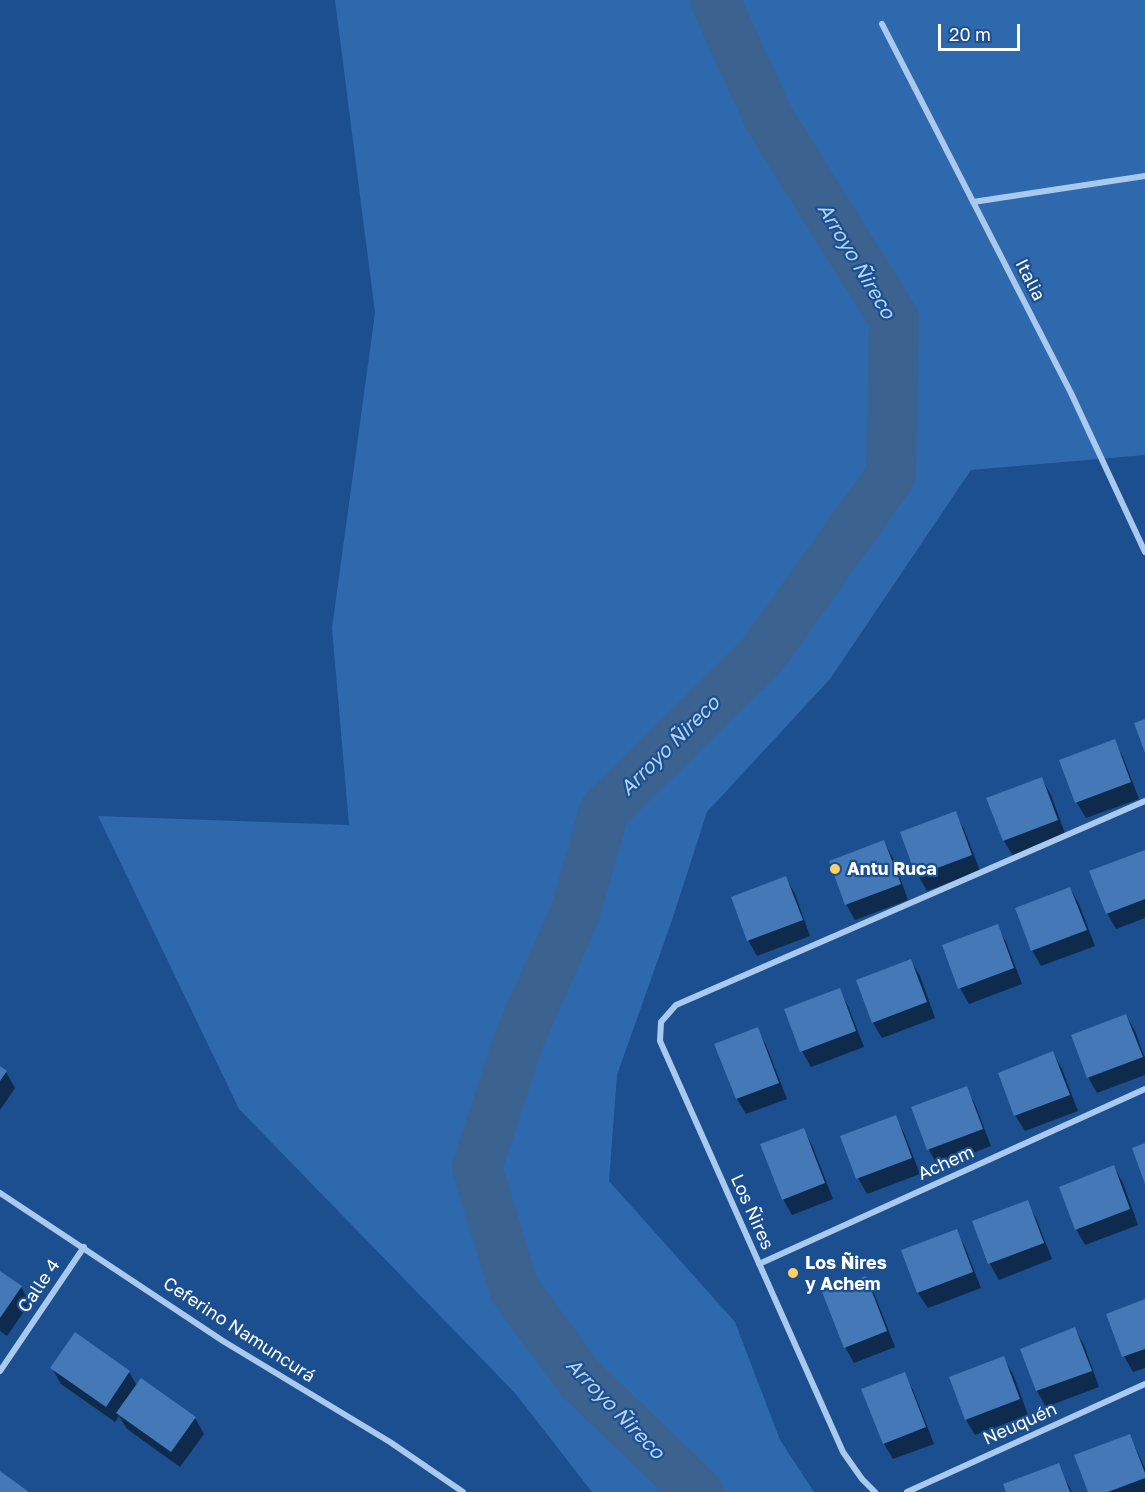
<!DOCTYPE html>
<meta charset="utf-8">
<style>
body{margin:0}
#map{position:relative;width:1145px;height:1492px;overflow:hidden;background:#1b4f8f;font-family:"Golos Text",sans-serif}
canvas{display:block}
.scale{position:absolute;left:938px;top:24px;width:82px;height:27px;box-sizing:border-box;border:3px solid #fff;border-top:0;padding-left:8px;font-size:18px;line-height:21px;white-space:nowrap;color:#fff;-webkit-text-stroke:4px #1b4f8f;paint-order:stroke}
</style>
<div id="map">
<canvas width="1145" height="1492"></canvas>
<div class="scale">20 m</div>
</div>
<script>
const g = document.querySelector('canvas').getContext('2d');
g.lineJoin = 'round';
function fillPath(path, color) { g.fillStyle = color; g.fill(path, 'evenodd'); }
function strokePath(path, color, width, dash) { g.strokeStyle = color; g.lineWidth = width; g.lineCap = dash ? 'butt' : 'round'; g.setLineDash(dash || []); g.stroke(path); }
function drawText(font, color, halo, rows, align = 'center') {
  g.font = font + ' "Golos Text",sans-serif'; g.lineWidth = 4.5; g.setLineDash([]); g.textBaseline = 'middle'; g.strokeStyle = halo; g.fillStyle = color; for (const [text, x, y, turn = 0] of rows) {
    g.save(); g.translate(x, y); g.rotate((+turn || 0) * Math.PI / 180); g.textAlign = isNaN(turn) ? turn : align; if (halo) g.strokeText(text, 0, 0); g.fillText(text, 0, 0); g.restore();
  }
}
const green = new Path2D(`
 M335,0H1145V455L971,470L830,679L707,812L672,920L617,1075L609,1181L735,1322L780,1440L814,1492H592L515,1393L239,1109L98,816L349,825L332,628L375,313Z`);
const shadow = new Path2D(`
 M1114,741L1123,757L1139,799L1086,818L1077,803L1061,761Z
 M1042,779L1051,795L1066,836L1013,856L1004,841L988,799Z
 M955,813L964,829L980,871L927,891L918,875Z
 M884,842L893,858L908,900L855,920L846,904Z
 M1145,853V918L1116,929L1107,913Z
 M786,878L795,894L810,936L757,956L748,940Z
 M1070,888L1079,904L1095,946L1041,966L1032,950Z
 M997,926L1006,942L1022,984L969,1004L960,988Z
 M911,961L920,976L935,1018L882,1038L873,1023Z
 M839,990L848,1006L864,1047L811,1067L802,1051L786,1009Z
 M1126,1015L1135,1031L1145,1058V1075L1097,1093L1088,1077Z
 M757,1029L766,1045L787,1099L746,1114L737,1099Z
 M1053,1053L1062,1069L1078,1111L1025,1131L1015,1115Z
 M0,1067L6,1072L15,1088L0,1110Z
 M966,1088L975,1104L991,1146L938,1166L929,1150L913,1108Z
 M895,1117L904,1133L920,1174L867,1194L858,1178L842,1137Z
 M803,1129L812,1145L833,1199L792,1215L783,1199Z
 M1114,1167L1123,1183L1138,1225L1085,1245L1076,1229Z
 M1027,1202L1036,1218L1052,1259L999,1280L990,1264L974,1222Z
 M956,1231L965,1247L981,1288L928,1308L918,1293L903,1251Z
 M0,1273L21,1287L30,1303L7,1336L0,1331Z
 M865,1277L874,1293L895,1347L854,1363L845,1347Z
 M1145,1301V1368L1133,1372L1124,1356L1108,1315Z
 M1075,1329L1084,1345L1099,1387L1046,1407L1037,1391L1022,1349Z
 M76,1335L129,1372L137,1386L195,1418L204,1434L180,1467L127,1429L119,1416L115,1422L61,1384L52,1368Z
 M1003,1358L1013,1374L1028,1415L975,1435L966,1420Z
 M904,1374L913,1390L934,1444L893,1459L884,1444L863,1390Z
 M1130,1436L1145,1468V1492H1090Z
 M1058,1465L1072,1492H1008Z`);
const river = new Path2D(`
 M698,1492L581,1380L514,1289L477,1167L520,1036L575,913L604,811L762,655L891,475L894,319L768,117L715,0`);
const building = new Path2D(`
 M1145,719V753L1134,723Z
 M1115,739L1131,782L1075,803L1059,760Z
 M1042,777L1058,820L1003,841L986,798Z
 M956,811L972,855L916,876L900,832Z
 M884,840L901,884L845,905L829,861Z
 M1145,850V899L1106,914L1089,871Z
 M786,876L803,920L747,941L731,897Z
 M1070,887L1087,930L1031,951L1015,908Z
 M998,924L1014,968L958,989L942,945Z
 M911,959L927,1002L872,1023L856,980Z
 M840,988L856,1031L800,1052L784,1009Z
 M1126,1014L1143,1057L1087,1078L1071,1035Z
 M758,1027L779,1083L736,1099L714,1044Z
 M1053,1051L1070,1095L1014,1116L998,1073Z
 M0,1066L7,1071L0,1081Z
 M967,1086L983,1129L927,1150L911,1107Z
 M896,1115L912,1158L856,1179L840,1136Z
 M804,1128L825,1183L782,1200L760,1144Z
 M1145,1143V1184L1132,1148Z
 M1114,1165L1130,1209L1075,1230L1059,1187Z
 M1028,1200L1044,1243L988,1264L972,1221Z
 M957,1229L973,1272L917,1293L901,1250Z
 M0,1271L22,1286L0,1318Z
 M866,1276L887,1331L844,1348L822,1292Z
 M1145,1299V1349L1122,1357L1106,1314Z
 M1075,1327L1092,1371L1036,1391L1020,1349Z
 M75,1332L130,1371L106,1407L50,1368Z
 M1004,1356L1020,1399L965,1420L949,1377Z
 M905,1372L926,1427L883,1444L861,1389Z
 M141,1378L196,1417L171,1452L116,1413Z
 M1130,1434L1145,1473V1478L1108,1492H1088L1074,1455Z
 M1059,1463L1070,1492H1006L1003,1484Z
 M0,1471L29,1492H0Z`);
const street = new Path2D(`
 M882,24L1071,393L1145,552
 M973,202L1145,176
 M0,1193L223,1341L390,1442L463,1492
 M759,1264L1145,1089
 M0,1371L84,1247
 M875,1492L862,1479L843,1452L660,1041L661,1022L676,1005L1145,801
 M907,1492L1145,1384`);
const markers = [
 [835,869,6,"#ffd166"],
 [793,1273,6,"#ffd166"]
];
const streetNames = [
 ["Italia",1030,280,63],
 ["Achem",946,1163,-24],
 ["Los Ñires",752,1212,66],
 ["Calle 4",39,1286,-56],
 ["Ceferino Namuncurá",239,1330,33],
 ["Neuquén",1020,1424,-24]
];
const poiNames = [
 ["Antu Ruca",847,869],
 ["Los Ñires",805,1263],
 ["y Achem",805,1284]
];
const waterNames = [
 ["Arroyo Ñireco",856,261,59],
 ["Arroyo Ñireco",670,746,-45],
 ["Arroyo Ñireco",615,1409,46]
];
fillPath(green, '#2e69ad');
fillPath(shadow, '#0007');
strokePath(river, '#3c6290', 50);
fillPath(building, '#4478b7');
strokePath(street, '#a9c9ee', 6);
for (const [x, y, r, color] of markers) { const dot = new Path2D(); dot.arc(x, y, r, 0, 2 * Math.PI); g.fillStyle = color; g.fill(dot); strokePath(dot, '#1b4f8f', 2); }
drawText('18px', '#fff', '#1b4f8f', streetNames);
drawText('bold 18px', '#fff', '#1b4f8f', poiNames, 'left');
drawText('italic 20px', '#b5d3f5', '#1b4f8f', waterNames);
</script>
